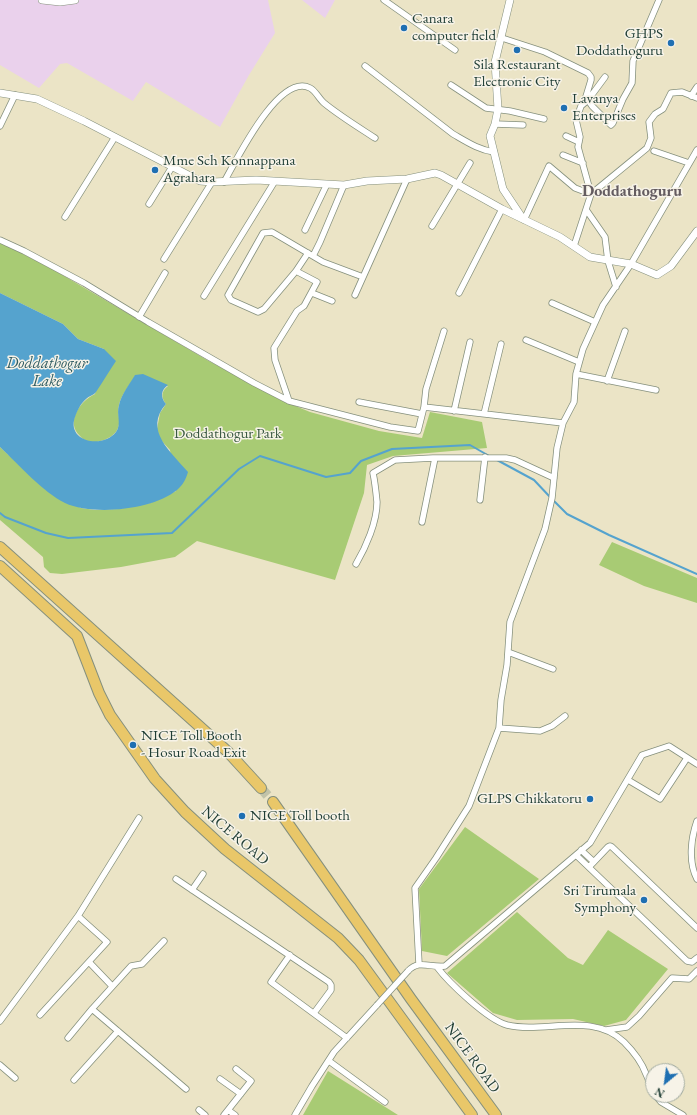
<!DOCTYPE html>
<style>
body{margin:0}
#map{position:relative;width:697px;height:1115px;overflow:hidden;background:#ebe4c6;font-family:"EB Garamond",serif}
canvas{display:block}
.north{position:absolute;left:645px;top:1063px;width:40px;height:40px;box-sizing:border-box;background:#f7f3e8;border:1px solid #a1aaa0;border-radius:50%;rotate:209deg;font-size:11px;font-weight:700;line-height:16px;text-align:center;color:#1f3d34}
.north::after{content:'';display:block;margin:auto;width:14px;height:18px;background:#1f6fb2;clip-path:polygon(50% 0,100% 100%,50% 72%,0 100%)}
</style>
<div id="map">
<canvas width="697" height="1115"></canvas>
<div class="north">N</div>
</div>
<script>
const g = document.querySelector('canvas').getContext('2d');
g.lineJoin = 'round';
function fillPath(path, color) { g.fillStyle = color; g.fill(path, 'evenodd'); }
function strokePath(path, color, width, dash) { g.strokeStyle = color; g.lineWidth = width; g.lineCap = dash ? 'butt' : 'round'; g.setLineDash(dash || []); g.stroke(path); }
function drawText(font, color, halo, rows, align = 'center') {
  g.font = font + ' "EB Garamond",serif'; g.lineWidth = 3; g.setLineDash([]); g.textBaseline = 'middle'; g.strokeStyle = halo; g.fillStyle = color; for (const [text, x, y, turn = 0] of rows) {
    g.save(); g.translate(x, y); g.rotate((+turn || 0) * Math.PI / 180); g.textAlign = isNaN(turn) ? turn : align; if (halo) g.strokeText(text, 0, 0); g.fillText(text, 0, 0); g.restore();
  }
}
const built = new Path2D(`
 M0,0H268L275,33L249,75L220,127L146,82L133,101L67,63L60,64L39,88L0,65Z
 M302,0H335L325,18Z`);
const green = new Path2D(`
 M0,242L54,270L207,360L281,400L310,412L379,431L422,438L430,412L482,422L487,448L393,456L367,465L364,493L335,580L197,541L175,557L121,567L62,574L50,573L44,567L43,557L0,520V447L45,489L81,508L95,510L119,509L150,503L176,491L170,450L160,439L157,429L160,413L166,404C161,398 161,391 168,386L135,376C130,385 121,395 119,405C117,412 120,418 119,424C118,435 106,440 97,442C91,443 84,441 80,436C65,422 80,401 95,394L104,349L78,339L63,324L0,293Z
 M612,542L697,578V603L644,586L599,565Z
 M465,827L539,879L447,956L422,951L419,889Z
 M517,912L568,958L583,965L608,930L668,969L626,1020L604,1026L573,1019L517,1020L493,1013L447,973Z
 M328,1071L398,1115H303Z`);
const water = new Path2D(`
 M0,293L63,324L78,339L104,349L116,361C109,371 103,382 96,392C94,395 89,396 86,399C81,403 77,411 75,417C66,442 103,449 116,432C122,424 116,414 119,405C121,395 129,385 135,375L143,374L168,385C161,390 160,397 166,404C143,430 171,452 188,472C186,479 183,485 177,490C153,510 93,516 65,503C43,492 19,465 0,447Z`);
const stream = new Path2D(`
 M497,460L534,480L550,497
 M553,500L567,514L609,535L697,574
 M0,513L5,517L46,533L68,538L172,533L239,469L260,456L326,477L350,473L361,461L392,449L470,445L491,457`);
const motorwayTunnel = new Path2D(`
 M261,788L273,802`);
const minor = new Path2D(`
 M384,0L455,50
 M502,38L545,52L588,73L591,77V80L584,103
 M365,66L453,134C467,142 479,150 494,152
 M451,85L486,108L510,111L544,119
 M691,96L697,87
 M588,100L592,106L611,125L613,123L623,99L632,83L633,61L659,0
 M495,124L523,125
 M0,126L15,95
 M566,136L579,142
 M654,151L689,163
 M563,155L583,163
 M224,182C236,161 279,72 310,88C316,91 319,99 324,103C340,116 358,127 375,138
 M149,204L172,167
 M587,211L605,237L608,261L616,287
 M65,217L115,137
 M524,220L549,166L575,188L591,194L647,148L651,138L649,122L655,114L663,109L671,93L682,92L697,98
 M432,226L470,163
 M305,230L327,184
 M0,240L24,251L84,283L148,322L254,383L289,401L390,427L418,431L424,407L426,389L444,331
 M574,246L591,194L578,147L580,137L576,120L581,106L588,100L605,77
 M308,253L296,271L264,309L258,312L231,300L228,295L263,233L272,232L323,262L363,277
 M313,256L320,242L344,185
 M164,259L212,182
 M312,293L332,301
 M459,293L502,209
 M355,295L407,179
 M204,296L275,181
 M552,303L595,322
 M139,317L165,273
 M526,340L579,362
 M576,374L656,390
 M607,381L625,331
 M289,401L275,360L274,348L297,311L304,306L317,282L296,271
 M359,402L422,414
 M424,407L563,423
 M454,411L470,342
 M484,414L501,344
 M480,500L485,457
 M422,522L435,458
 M356,564C366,547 377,522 377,502C376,492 375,482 373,473L395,460L433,458H506L515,460L554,478
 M508,652L553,669
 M499,728L540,731L552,726L565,716
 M628,780L660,799L687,758
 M697,821C691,838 688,862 697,879
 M581,850L594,862
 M576,855L687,961L692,962L697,958
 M589,867L608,847L610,846L612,847L697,928
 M176,879L329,982L331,985V990L314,1013
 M192,890L203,874
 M164,941L142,964L131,966L92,1009L186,1089
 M290,955L271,982L347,1038
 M89,962L112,986
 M419,964L415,888L436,858L469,806L499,728L501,700L507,665L510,622L545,529L552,498L557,448L563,423L574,402L576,374L583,349L603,305L631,264L697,150
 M437,967C449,983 488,1020 507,1025C545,1034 592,1011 624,1042C633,1051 642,1063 646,1074C649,1080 650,1086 653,1091
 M408,971C419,959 430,968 445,966L590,843L642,755L669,746L697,764
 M40,1015L107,942L78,916
 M0,1021L78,916L139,818
 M606,1030L627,1027L639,1016L672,978L689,979L697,971
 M68,1038L92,1009
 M329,1061L385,1102
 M0,1065L15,1078
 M220,1079L241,1094
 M74,1080L118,1031
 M655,1095L661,1102L683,1115
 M199,1110L205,1115
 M228,1110L251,1081L236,1069
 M224,1115L228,1110L235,1115
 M295,1115L312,1086L334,1052L377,1005`);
const tertiary = new Path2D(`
 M42,0L60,2L75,0
 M510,0L495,62L498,109L495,124L490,136L503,189L523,219
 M0,93L37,99L84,121L200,181L212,182L256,180L344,185L367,181L407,179L435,173L441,175L502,209L560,237L590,257L631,264L657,275L671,266L697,231`);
const motorway = new Path2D(`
 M0,547L228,752L261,788
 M0,566L77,636L99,693L110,715L155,779L185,812L225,849L338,938L359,960L472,1115
 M273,802L411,999L496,1115`);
const minorBridge = new Path2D(`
 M377,1005L408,971`);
const markers = [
 [404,28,4,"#1f6fb2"],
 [671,43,4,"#1f6fb2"],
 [517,50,4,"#1f6fb2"],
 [564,108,4,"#1f6fb2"],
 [155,170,4,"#1f6fb2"],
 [133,745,4,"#1f6fb2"],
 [590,799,4,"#1f6fb2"],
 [242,816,4,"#1f6fb2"],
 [644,900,4,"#1f6fb2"]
];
const poiNames = [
 ["Canara",412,19],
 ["computer field",412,36],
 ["GHPS",663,34,"right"],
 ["Doddathoguru",663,51,"right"],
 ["Sila Restaurant",517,65,"center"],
 ["Electronic City",517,82,"center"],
 ["Lavanya",572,99],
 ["Enterprises",572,116],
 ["Mme Sch Konnappana",163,161],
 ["Agrahara",163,178],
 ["NICE Toll Booth",141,736],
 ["- Hosur Road Exit",141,753],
 ["GLPS Chikkatoru",582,799,"right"],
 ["NICE Toll booth",250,816],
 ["Sri Tirumala",636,891,"right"],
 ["Symphony",636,908,"right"]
];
const parkNames = [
 ["Doddathogur Park",228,434]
];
const streetNames = [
 ["NICE ROAD",235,836,40],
 ["NICE ROAD",472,1058,54]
];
const neighbourhoodNames = [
 ["Doddathoguru",632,192]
];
const waterNames = [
 ["Doddathogur",47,364],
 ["Lake",47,382]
];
fillPath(built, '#ead1ec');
fillPath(green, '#a8cb74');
fillPath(water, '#55a3ce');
strokePath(stream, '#55a3ce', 2);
strokePath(motorwayTunnel, '#c2c3a9', 10, [10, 5]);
strokePath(minor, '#85907d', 7);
strokePath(tertiary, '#85907d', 8);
strokePath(motorway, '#85907d', 12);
strokePath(minor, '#fff', 5.5);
strokePath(tertiary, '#fff', 7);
strokePath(motorway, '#e9c769', 10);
strokePath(minorBridge, '#85907d', 7, []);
strokePath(minorBridge, '#fff', 5.5);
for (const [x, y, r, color] of markers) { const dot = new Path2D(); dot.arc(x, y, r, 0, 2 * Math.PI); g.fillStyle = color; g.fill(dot); strokePath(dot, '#f7f3e8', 1.5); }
drawText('15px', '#1f3d34', '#f7f3e8', poiNames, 'left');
drawText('15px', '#3a5941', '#f7f3e8', parkNames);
drawText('15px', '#1f3d34', '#f7f3e8', streetNames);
drawText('bold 16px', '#645c60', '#f7f3e8', neighbourhoodNames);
drawText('italic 16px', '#2f5c62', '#f7f3e8', waterNames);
</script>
